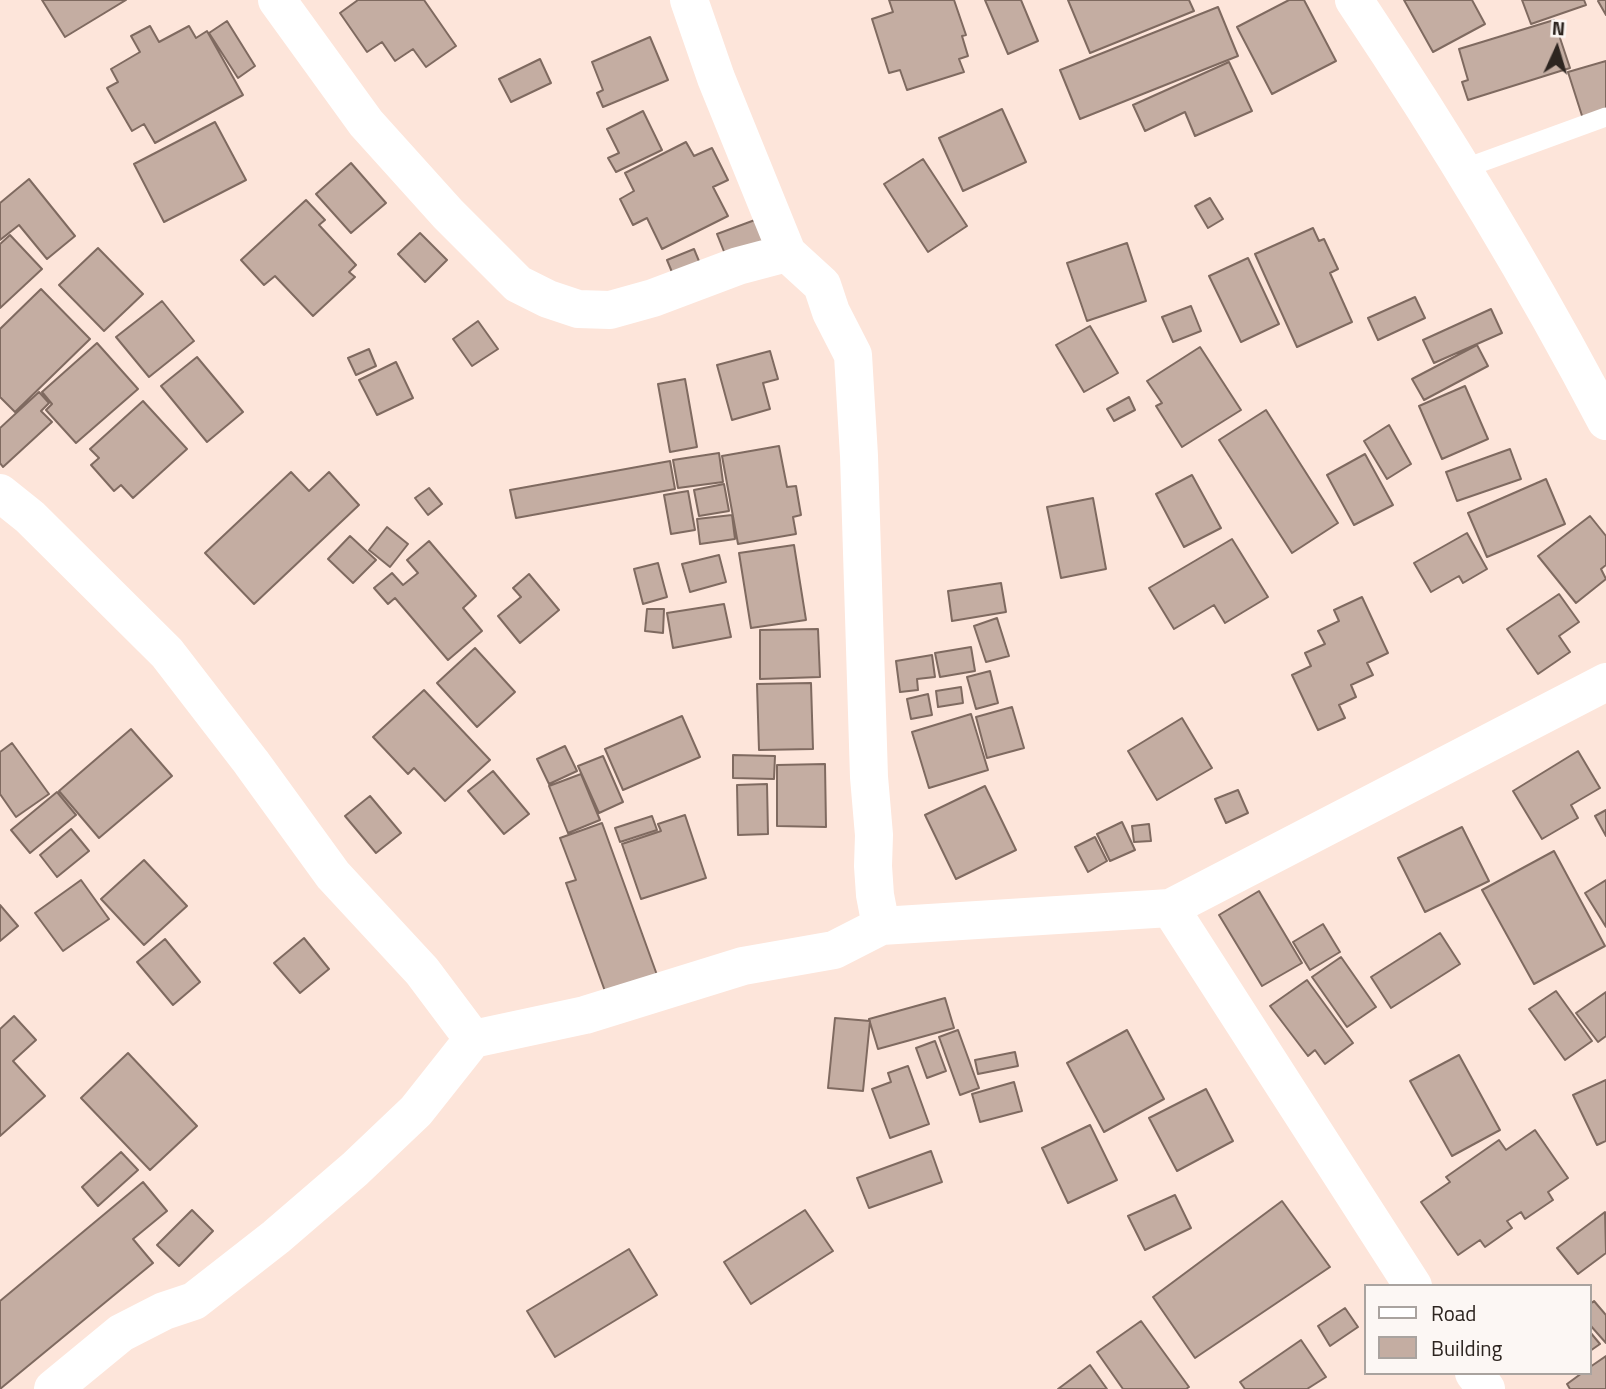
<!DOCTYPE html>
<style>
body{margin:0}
#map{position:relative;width:1606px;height:1389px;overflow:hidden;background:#fde5da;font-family:"Titillium Web",sans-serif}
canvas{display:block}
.legend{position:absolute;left:1364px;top:1284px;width:228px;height:91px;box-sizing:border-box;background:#fcf7f4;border:2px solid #a9a39f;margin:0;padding:9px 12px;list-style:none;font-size:21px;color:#2d2520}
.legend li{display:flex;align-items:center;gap:14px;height:35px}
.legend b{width:35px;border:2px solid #a9a39f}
.north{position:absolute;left:1522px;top:14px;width:70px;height:70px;-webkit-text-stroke:5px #fcf7f4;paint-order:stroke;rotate:4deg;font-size:19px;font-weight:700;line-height:28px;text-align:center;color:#2d2520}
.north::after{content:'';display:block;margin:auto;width:24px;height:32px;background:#2d2520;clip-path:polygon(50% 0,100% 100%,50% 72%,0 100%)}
</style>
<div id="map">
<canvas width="1606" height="1389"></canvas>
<ul class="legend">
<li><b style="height:9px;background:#fff"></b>Road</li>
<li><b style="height:19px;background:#c4ada2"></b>Building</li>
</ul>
<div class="north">N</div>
</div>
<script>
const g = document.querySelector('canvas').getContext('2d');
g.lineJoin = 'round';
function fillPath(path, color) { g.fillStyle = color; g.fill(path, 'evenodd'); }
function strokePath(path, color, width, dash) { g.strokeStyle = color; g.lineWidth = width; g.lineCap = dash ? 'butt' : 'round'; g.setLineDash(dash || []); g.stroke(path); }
const building = new Path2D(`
 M42,0H126L65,37Z
 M358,0H424L456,46L426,67L413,49L395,61L382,42L367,52L340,13Z
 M889,0H954L966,35L962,36L968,56L959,59L964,72L907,90L900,70L889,73L872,19L893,12Z
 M985,0H1021L1038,41L1008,54Z
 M1068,0H1189L1194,11L1090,53Z
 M1289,0H1304L1336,61L1272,94L1237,27Z
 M1404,0H1472L1485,24L1433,52Z
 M1522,0H1584L1586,5L1531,24Z
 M1600,0H1606V15L1598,1Z
 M1218,7L1238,56L1080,119L1060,70Z
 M1554,20L1570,68L1468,100L1462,82L1468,80L1459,49Z
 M227,21L255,66L238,78L209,33Z
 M150,26L159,42L189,26L196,38L207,31L243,95L155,143L144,124L132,131L107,88L118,82L111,69L140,52L131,36Z
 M650,37L668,80L603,107L597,93L603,90L592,62Z
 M540,59L551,83L511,102L499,79Z
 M1606,61V115L1584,122L1568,72Z
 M1229,62L1252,111L1195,136L1185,112L1145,131L1133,105Z
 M1002,109L1026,162L963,191L939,138Z
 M643,111L662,150L616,172L608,158L619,153L607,129Z
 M215,122L246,180L164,222L134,164Z
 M686,142L694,156L712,148L728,180L713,187L728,216L662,249L647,218L633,225L620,199L634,191L625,173Z
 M923,159L967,226L928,252L884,184Z
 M351,163L386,203L351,233L316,194Z
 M29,179L75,236L47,259L19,225L0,240V203Z
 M1210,198L1223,219L1208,228L1195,206Z
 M306,200L325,220L319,225L356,265L349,272L355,277L313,316L275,276L264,285L241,260Z
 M763,217L772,243L727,259L717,234Z
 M1313,228L1319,241L1324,239L1338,269L1330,273L1352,322L1297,347L1255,254Z
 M420,233L447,260L425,282L398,254Z
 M10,235L42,269L0,308V244Z
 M1127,243L1146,301L1087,321L1067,263Z
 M98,248L143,294L104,331L59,285Z
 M694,249L701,266L674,277L667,260Z
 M1248,258L1279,324L1241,342L1209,276Z
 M41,289L90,339L15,412L0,397V329Z
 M1415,297L1425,318L1378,340L1368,318Z
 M162,301L194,341L149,377L116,337Z
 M1191,306L1201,331L1173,342L1162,317Z
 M1491,309L1502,333L1434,363L1423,340Z
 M478,321L498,349L472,366L453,339Z
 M1090,326L1118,373L1084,392L1056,345Z
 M97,343L138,389L76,443L46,410L52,404L42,392Z
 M1477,345L1488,366L1424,400L1412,379Z
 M1200,347L1241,410L1182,447L1156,406L1162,403L1147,381Z
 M369,349L376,366L356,375L348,358Z
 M770,351L778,379L763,383L770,409L732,420L717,365Z
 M197,357L243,412L207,442L161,386Z
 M396,362L413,398L377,415L359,380Z
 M685,379L697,447L670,452L658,384Z
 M1465,386L1488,439L1442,459L1419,406Z
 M39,392L49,403L41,411L52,422L3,467L0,463V428Z
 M1129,397L1135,410L1114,421L1107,409Z
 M143,401L187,449L133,498L121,485L114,491L91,465L99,458L90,449Z
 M1266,410L1338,523L1292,553L1219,440Z
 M1389,425L1411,464L1387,479L1364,441Z
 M779,446L787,487L796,486L801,515L793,517L796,534L738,544L722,456Z
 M1510,449L1521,479L1457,501L1446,472Z
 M719,453L723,482L678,488L673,460Z
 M1365,454L1393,505L1354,525L1327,475Z
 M670,461L675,489L516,518L510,490Z
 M291,472L309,491L329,472L359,505L254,604L205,553Z
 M1192,475L1221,528L1184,547L1156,494Z
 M1546,479L1565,524L1487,557L1468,513Z
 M724,484L729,511L699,516L694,490Z
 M429,488L442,504L428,515L415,498Z
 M688,491L695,530L671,534L664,495Z
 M1093,498L1106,569L1061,578L1047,507Z
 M732,515L735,539L700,544L697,519Z
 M1590,516L1606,536V565L1601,569L1606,579L1576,603L1538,556Z
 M387,527L408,544L390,567L369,550Z
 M1467,533L1487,569L1463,583L1459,576L1431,592L1414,563Z
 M350,536L376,560L353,583L328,559Z
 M1232,539L1268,597L1225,623L1214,605L1174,629L1149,588Z
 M429,541L476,596L463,608L482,631L448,660L395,598L388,604L374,588L392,573L403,585L418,573L407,560Z
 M794,545L806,620L751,628L739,553Z
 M719,555L726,582L690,592L682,564Z
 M658,563L667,597L643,604L634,569Z
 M529,574L559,610L520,643L498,616L521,597L513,588Z
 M1001,583L1006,612L952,621L948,591Z
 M1559,594L1579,622L1559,636L1570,652L1538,674L1507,629Z
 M1362,597L1388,653L1367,663L1373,675L1351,685L1356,697L1339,705L1345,718L1318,730L1292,675L1311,666L1305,653L1325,644L1318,631L1339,621L1334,610Z
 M724,604L731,637L673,648L667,613Z
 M647,609H664L663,633L645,631Z
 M997,618L1009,656L986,662L974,626Z
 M818,629L820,677L760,679V630Z
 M971,647L975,671L940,677L935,653Z
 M475,648L515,692L477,727L437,683Z
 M932,655L935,677L917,679L918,690L900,692L896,661Z
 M990,671L998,703L976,709L967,677Z
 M811,683L813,749L759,750L757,684Z
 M961,687L963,703L938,707L936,691Z
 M424,690L490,760L445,801L414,768L408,774L373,737Z
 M928,694L932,715L911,719L907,699Z
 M1012,707L1024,748L987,758L976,717Z
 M971,714L988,770L929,788L912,732Z
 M682,716L700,757L623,790L605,749Z
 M1182,718L1212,768L1157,800L1128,751Z
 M131,729L172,776L99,838L59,791Z
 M12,743L49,794L16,817L0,794V752Z
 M565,746L577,771L549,784L537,759Z
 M1578,751L1600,788L1571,805L1578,818L1542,839L1513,791Z
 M733,755L775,756L774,779L733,778Z
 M603,756L623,802L599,813L578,766Z
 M825,764L826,827L777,826V765Z
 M493,771L529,814L504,834L468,791Z
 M581,774L600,820L568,833L549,786Z
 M767,784L768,834L738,835L737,785Z
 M985,786L1016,850L956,879L925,815Z
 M1238,790L1248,813L1226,823L1215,799Z
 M57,792L76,815L30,853L11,830Z
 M370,796L401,833L376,853L345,816Z
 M1606,810V836L1595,816Z
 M685,815L706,878L641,899L622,844L661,831L658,824Z
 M652,816L657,830L620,842L615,828Z
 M1122,822L1135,850L1110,861L1097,834Z
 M602,823L657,975L606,994L566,883L576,880L560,838Z
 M1149,824L1151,841L1134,842L1132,826Z
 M1462,827L1489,881L1425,912L1398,858Z
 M71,829L89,851L57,877L40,855Z
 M1095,837L1107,861L1088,872L1075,847Z
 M1554,851L1605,946L1534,984L1482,890Z
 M144,860L187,906L144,945L101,899Z
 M81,880L109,919L63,951L35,913Z
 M1606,880V927L1585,893Z
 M1259,891L1302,963L1262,986L1219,915Z
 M0,905L18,926L0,941Z
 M1323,924L1340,952L1310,970L1293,942Z
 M1440,933L1460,964L1391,1008L1371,977Z
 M304,938L329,969L300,993L274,963Z
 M165,939L200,982L173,1005L137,962Z
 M1341,957L1376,1007L1347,1027L1312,977Z
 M1307,980L1353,1043L1325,1064L1315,1050L1308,1056L1270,1006Z
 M1556,991L1592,1041L1565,1060L1529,1009Z
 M1606,992V1036L1598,1042L1576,1013Z
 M945,998L954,1028L878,1049L869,1019Z
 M14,1016L36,1040L13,1061L45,1096L0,1136V1029Z
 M835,1018L870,1021L863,1091L828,1088Z
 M958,1030L979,1088L960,1095L939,1037Z
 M1127,1030L1164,1099L1104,1132L1067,1063Z
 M935,1041L946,1071L927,1078L916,1048Z
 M1015,1052L1018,1066L978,1074L975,1060Z
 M128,1053L197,1126L150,1170L81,1098Z
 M1459,1055L1500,1130L1452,1156L1410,1081Z
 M908,1066L929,1124L890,1138L872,1089L891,1082L888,1073Z
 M1606,1080V1141L1597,1145L1573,1095Z
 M1014,1082L1022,1111L980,1122L972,1094Z
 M1206,1089L1233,1141L1177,1171L1149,1118Z
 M1090,1125L1117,1180L1068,1203L1042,1148Z
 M1535,1130L1568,1178L1548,1192L1553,1200L1525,1219L1521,1212L1507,1221L1512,1228L1485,1247L1480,1240L1458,1255L1421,1202L1450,1182L1446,1177L1499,1140L1506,1150Z
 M931,1151L942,1182L869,1208L857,1178Z
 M121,1152L138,1170L98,1206L82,1187Z
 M143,1182L167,1211L133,1239L153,1263L0,1389V1301Z
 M1175,1195L1191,1228L1145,1250L1128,1216Z
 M1282,1201L1330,1267L1195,1358L1153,1297Z
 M192,1210L213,1231L179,1266L157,1245Z
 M805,1210L833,1251L751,1304L724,1262Z
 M1605,1212L1606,1253L1578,1274L1557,1248Z
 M629,1249L657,1295L555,1357L527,1311Z
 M1594,1301L1606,1315V1343L1590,1325V1304Z
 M1345,1308L1358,1327L1330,1346L1318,1326Z
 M1141,1321L1189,1387L1186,1389H1123L1097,1352Z
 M1590,1332L1600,1344L1590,1351Z
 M1301,1340L1326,1377L1307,1389H1245L1240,1382Z
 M1606,1356V1389H1570L1567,1384L1582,1373H1590V1367Z
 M1090,1365L1107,1389H1058Z`);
const service = new Path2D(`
 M1463,169L1606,117`);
const minor = new Path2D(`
 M277,0L366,123L448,214L518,284L548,299L578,309L610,310L653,298L738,266L787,253
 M689,0L716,78L787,253L822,285L831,312L853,355L859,456L869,777L874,835L873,866L875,895L881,926
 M1354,0C1445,136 1530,276 1606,421
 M0,493L30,517L167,653L251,762L333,875L422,971L473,1039
 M1170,908L1413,1286
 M1474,1373L1486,1389
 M53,1389L121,1333L164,1311L194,1301L276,1237L355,1169L416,1111L473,1039L585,1015L743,966L834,950L881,926L1170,908L1606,682`);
fillPath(building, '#c4ada2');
strokePath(building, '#7f6a60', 2);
strokePath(service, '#fff', 19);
strokePath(minor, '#fff', 38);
</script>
